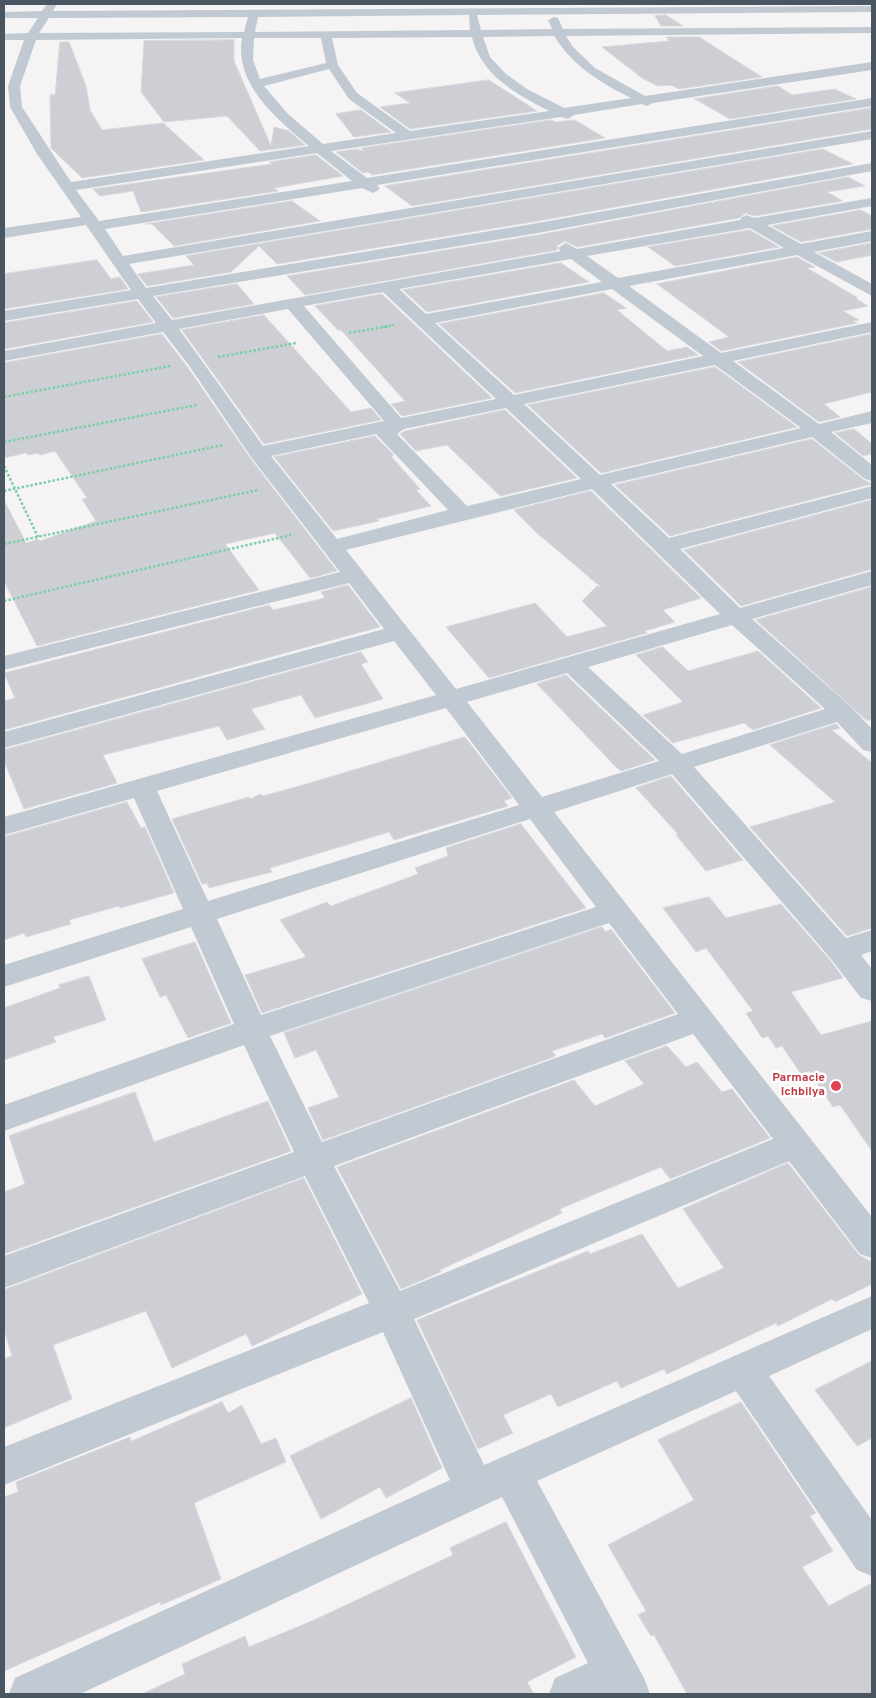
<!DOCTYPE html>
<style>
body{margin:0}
#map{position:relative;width:876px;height:1698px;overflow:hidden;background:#f5f3f3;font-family:Overpass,sans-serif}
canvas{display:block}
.frame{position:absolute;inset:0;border:5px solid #4a5661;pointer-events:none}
</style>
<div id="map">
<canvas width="876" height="1698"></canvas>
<div class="frame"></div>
</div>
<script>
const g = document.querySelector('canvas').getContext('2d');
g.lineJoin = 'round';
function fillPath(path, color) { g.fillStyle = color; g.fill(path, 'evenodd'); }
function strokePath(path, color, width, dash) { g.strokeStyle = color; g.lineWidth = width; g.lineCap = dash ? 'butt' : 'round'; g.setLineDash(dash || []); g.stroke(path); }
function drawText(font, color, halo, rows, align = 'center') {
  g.font = font + ' Overpass,sans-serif'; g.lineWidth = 5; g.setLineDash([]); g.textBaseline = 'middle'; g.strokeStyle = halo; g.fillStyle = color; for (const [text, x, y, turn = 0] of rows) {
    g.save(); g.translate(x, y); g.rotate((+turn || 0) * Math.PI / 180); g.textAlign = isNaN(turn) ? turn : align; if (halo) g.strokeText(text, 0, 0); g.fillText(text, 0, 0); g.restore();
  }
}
const building = new Path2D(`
 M666,15L683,26H661L655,16Z
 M667,37H699L762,77L679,89L671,85L658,86L642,78L602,47L669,41Z
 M234,40V61L271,146L274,127L289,131L305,145L260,151L227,116L164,122L141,92L144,41Z
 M60,42H69L86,86L90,110L102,130L163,123L204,160L82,178L51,148L50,95L55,94Z
 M489,80L537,111L410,129L380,107L410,103L395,93Z
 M778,86L792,95L835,89L856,99L730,119L695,99Z
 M872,108V129L412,206L385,186Z
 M361,110L391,132L354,137L336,114Z
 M552,120L555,122L575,120L605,138L372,175L368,172L363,173L336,152L356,149L364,151L362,148Z
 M823,149L853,164L538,221L277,264L259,246L231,272L147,286L138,274L194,265L186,256Z
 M316,155L343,176L274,188L278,191L141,212L133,191L100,196L93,189L272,164L270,162Z
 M848,177L865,186L827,192L843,201L754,216L746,213L739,218L577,247L565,241L557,246V250L305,295L287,276L538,235Z
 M292,201L320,221L174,246L152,224H146Z
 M861,210L872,216V229L801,242L772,226Z
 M750,230L779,247L675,266L648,247Z
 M872,243V255L837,262L819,253Z
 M797,257L815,267L807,268L858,298H855L868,306L843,311L859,320L853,321L857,323L721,351L709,342L729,337L657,284Z
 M97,260L111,279L120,277L128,289L4,309V274Z
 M561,263L589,282L427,312L403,290Z
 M237,284L254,304L173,318L156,297Z
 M604,293L626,308L617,310L667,351L687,347L698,355L515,393L439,324Z
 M382,294L492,398L402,416L391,404L405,401L341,330H338L315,306Z
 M137,301L153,322L4,349V323Z
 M264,315L351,412L371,408L381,420L264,444L182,330Z
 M162,334L186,365L250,458L337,571L310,578L275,533L225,544L259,590L37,646L4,581V500L26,543L38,539L40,541L96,521L82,499L87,498L55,451L41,455L37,453L29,455L25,453L4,458V363Z
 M872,334V392L824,404L840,417L819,422L738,362Z
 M715,367L797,427L601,473L528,405Z
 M505,410L577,478L500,496L447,445L416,451L400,434L405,431Z
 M854,429L872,444V454L863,456L835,433Z
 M375,436L394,455L391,456L420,489L416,490L431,506L377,519L379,521L333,531L274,457Z
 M812,439L864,480L872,484L670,536L615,485Z
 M591,491L701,598L663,610L675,622L645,631L647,633L489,678L446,627L535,603L567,637L607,626L582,601L597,586L602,588L537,533L514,510Z
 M872,500V569L741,606L684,550Z
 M348,585L380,627L4,730V701L15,698L4,673L269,605L273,610L325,598L321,592Z
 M872,587V719L867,721L756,620Z
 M663,647L688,671L758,651L821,708L753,730L744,723L673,743L643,715L683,702L636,655Z
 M361,652L368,662L361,664L383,699L315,718L301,695L251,709L265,729L227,740L219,726L103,755L117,783L24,809L4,761V750Z
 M566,675L655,760L621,771L616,767L537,684Z
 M836,724L840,728L832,730L872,763V928L847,936L750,827L835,802L770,745Z
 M465,737L512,798L504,801L508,806L394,840L389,832L270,868L272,872L209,888L207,883L202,884L172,819L249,797L250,799L261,794L263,796L303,785Z
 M671,776L743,860L706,871L676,835L678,834L636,788Z
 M127,802L141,828L145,827L174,893L120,908L119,906L69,920L71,924L26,937L24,933L4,940V837Z
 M521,824L586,908L262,1013L245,975L306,957L280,920L327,902L331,906L418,874L415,868L448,856L446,848Z
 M709,897L726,918L781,904L830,960L843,978L791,992L821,1035L872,1021V1151L840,1105L833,1107L809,1071L801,1074L782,1046L776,1048L768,1036L762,1038L746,1013L753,1011L706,948L696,952L663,908Z
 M602,927L606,932L611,929L675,1013L605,1038L602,1034L552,1051L556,1056L323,1140L308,1108L339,1097L316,1050L295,1058L284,1033Z
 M195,942L231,1023L188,1038L166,995L160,997L142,959Z
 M89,976L106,1020L53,1037L56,1042L4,1060V1008L60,988L59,985Z
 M667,1046L686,1067L697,1062L722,1092L732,1089L770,1138L670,1179L661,1167L600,1192L560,1209L562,1213L440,1270L441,1272L401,1289L337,1167L574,1080L595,1106L644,1084L625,1061Z
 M135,1092L154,1142L268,1101L291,1151L4,1254V1192L25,1184L9,1136Z
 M788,1163L859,1255L872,1262V1284L835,1302L832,1299L778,1326L776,1323L667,1374L664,1369L621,1388L617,1381L558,1407L551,1394L503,1415L513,1433L478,1449L417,1320L588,1251L590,1254L642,1234L678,1288L724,1268L683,1209Z
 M304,1178L362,1294L252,1346L246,1334L172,1368L146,1311L53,1345L72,1399L4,1428V1359L12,1356L4,1329V1290Z
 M872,1361V1438L857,1446L815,1390Z
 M411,1398L442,1468L386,1498L380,1487L321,1519L290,1456Z
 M222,1402L228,1413L242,1405L261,1444L276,1438L286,1462L194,1503L221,1579L161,1605L160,1602L4,1671V1497L18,1492L16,1482L130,1437L131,1441Z
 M741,1402L816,1513L810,1516L833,1551L802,1567L829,1606L872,1583V1694H687L654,1635L651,1636L638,1615L646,1611L608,1545L694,1500L658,1440Z
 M506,1522L576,1657L527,1682L534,1694H142L185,1674L182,1664L245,1636L249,1647L312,1621L453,1555L450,1548Z`);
const pathFar1 = new Path2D(`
 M383,327L394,325`);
const path = new Path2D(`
 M349,333L390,326
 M218,357L296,343
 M4,397L170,366
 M4,442L197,405
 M4,466L38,537
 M4,491L223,445
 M4,544L258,490
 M4,601L291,535`);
const minor = new Path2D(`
 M47,4H57L53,11L872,6V12L477,15L481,30L552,29L548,20L554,17L558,18L563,29L872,27V33L566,36L573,47L595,68L645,96L872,62V70L653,103L647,106L642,104L574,115L568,119L561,117L331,151L367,178L872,98V106L377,185L380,189L373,193L362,188L105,229L123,256L872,131V139L129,264L146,288L538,223L872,163V171L538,233L153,296L172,320L561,251L558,248L566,243L577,249L740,220L742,217L747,215L754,218L872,198V206L767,225L801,244L872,231V241L814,252L872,284V296L797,255L629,286L721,353L872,322V332L733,361L819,424L872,411V423L831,432L872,465V481L865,479L812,437L611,484L669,538L872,486V498L680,549L740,608L872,571V585L752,619L851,707L872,729V752L863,750L837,722L694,767L846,938L872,930V951L861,955L872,969V1001L861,998L831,959L672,774L554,812L872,1217V1258L860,1254L789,1161L414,1319L484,1465L872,1296V1329L769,1376L872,1520V1576L857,1570L736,1391L537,1481L644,1678L650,1694H549L555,1678L588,1663L502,1497L80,1694H9L15,1678L450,1480L383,1332L4,1485V1447L369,1303L305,1176L4,1288V1256L294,1152L244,1045L4,1131V1105L234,1024L191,927L4,987V965L183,909L134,798L4,835V817L436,695L394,641L4,748V732L384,629L349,583L4,670V656L340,572L251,457L188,364L163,332L4,361V351L156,323L138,299L4,321V311L131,290L86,225L4,238V228L81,217L37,154L10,107L8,86L24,40H4V34L28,33L38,18H4V12L42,11ZM469,15L470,30L255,32L258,17ZM248,17L244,32L39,33L49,18ZM554,36C573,66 599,82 631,98L564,108L527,89L506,74L490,57L483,37ZM472,37C481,75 516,94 549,111L410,131L357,93L338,65L332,38ZM242,38C234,84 277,119 309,146L71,182L22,107L20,86L36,40ZM254,38H321L326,63L260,79L253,60ZM329,69L349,99L396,133L323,144L288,114L264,86ZM317,153L352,181L99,221L76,190ZM750,228L784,248L618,278L587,256ZM571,259L602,282L426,314L399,289ZM612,289L703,356L514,395L435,323ZM383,292L496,399L401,418L304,306ZM288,309L384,421L263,446L179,329ZM715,365L801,428L600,475L524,404ZM506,408L581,479L467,506L397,434L404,429ZM376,434L448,510L337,539L271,456ZM592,489L720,614L456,689L346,550ZM732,625L825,709L682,754L588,667ZM567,673L659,761L542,797L467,702ZM446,708L519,805L208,901L157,791ZM530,819L596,907L261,1015L217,919ZM609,923L678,1014L322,1142L270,1036ZM693,1034L773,1139L400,1291L334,1166Z`);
const markers = [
 [836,1086,6,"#e0444e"]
];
const healthNames = [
 ["Parmacie",825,1079],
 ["Ichbilya",825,1093]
];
fillPath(building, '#cdcfd5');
strokePath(building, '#d7d9de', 1);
strokePath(pathFar1, '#7ad0a6', 2, [2, 1]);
strokePath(path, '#7ad0a6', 2.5, [2.5, 2]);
fillPath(minor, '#c1cad2');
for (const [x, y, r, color] of markers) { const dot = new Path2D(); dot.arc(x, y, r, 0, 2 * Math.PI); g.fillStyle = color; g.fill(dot); strokePath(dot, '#fff', 2); }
drawText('bold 12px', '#be3a42', '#fff', healthNames, 'right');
</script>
